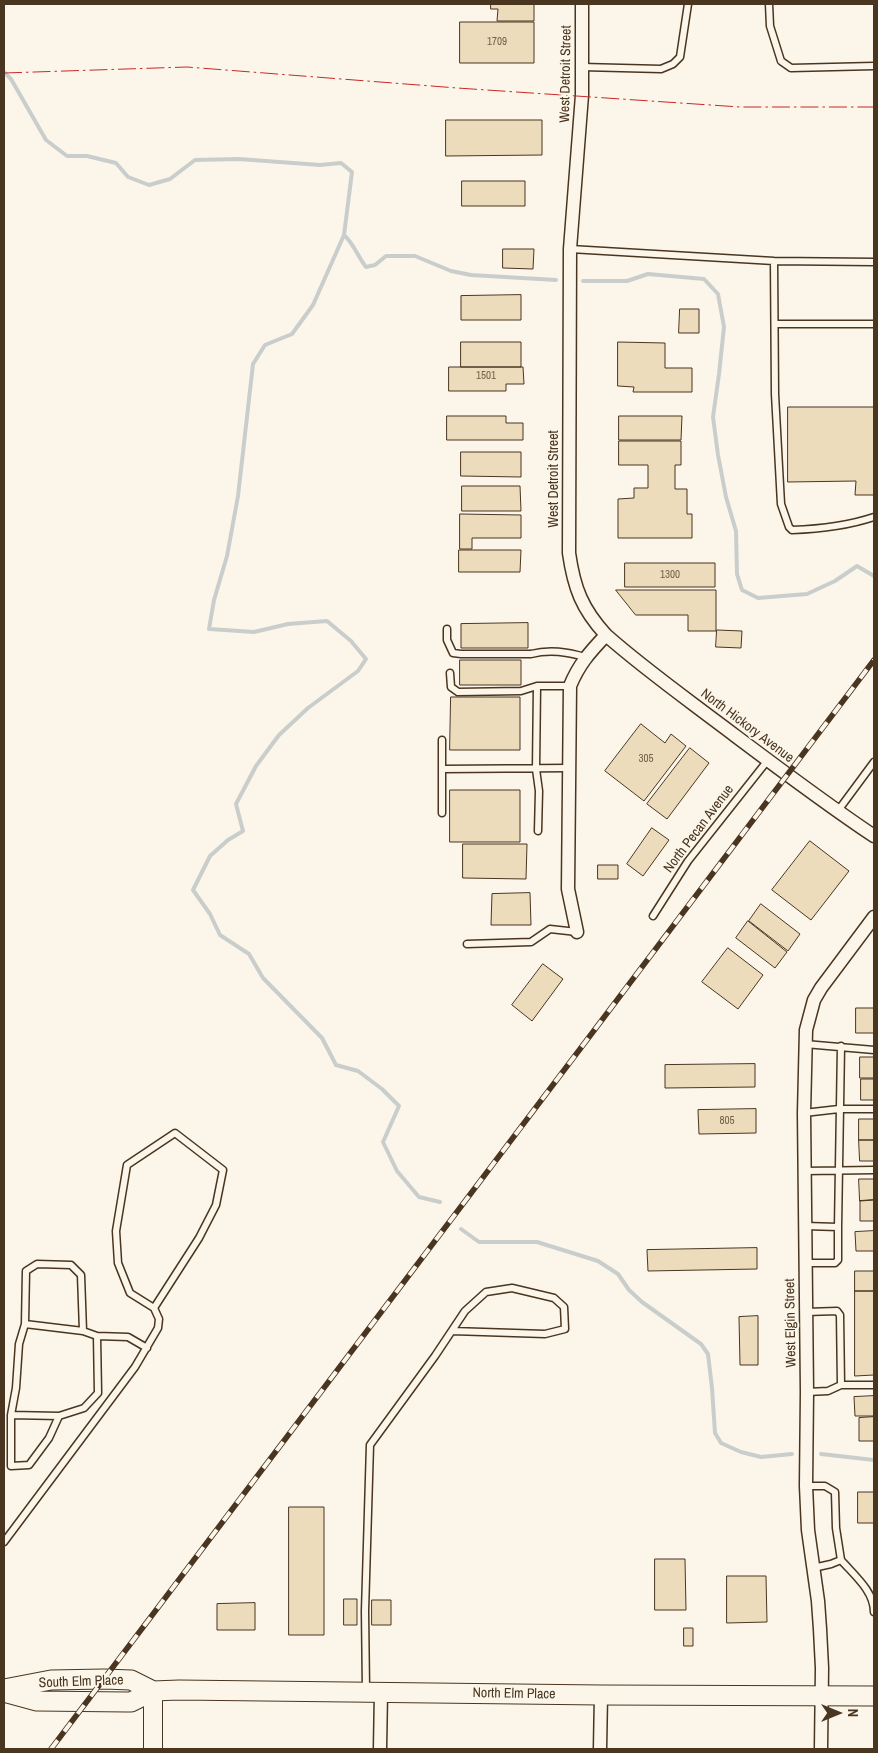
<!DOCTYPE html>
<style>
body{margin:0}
#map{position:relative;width:878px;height:1753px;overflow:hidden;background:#fbf6e9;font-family:"Archivo Narrow",sans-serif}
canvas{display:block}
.frame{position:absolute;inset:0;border:5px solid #4a3520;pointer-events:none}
.north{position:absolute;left:813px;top:1688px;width:50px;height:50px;-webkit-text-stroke:4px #fbf6e9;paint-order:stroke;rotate:90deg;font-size:14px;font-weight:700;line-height:20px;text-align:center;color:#4a3520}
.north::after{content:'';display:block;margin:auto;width:18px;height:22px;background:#4a3520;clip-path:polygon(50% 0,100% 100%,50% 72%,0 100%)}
</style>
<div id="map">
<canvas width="878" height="1753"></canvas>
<div class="frame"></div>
<div class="north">N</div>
</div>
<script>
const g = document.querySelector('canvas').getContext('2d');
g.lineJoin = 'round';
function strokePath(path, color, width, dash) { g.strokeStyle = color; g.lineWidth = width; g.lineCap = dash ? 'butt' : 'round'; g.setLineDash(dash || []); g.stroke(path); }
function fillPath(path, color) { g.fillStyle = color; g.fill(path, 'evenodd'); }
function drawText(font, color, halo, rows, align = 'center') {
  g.font = font + ' "Archivo Narrow",sans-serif'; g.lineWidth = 4; g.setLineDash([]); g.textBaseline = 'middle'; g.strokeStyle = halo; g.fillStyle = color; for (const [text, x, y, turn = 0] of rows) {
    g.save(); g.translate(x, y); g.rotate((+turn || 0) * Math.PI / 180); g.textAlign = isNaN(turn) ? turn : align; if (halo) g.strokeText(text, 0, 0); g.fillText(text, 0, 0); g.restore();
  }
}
const stream = new Path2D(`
 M4,72L11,79L46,140L67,156H87L116,163L128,177L149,185L170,179L195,160L239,159L320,165L341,163L352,172L344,235L313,305L292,334L265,345L253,364L238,496L227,556L214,600L209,629L254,632L288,624L327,621L351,641L366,659L358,671L308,708L279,735L256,766L236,804L243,831L228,840L210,856L193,890L210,914L220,935L249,954L263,978L322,1038L336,1065L358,1071L382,1089L399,1106L383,1142L397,1171L419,1197L440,1202
 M344,235C354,244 358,257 366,267L375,265L386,256H415L451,271L471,275L556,280
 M583,281H627L648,274L704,279L718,294L724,327L719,374L713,417L718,455L726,497L736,531L737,574L742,590L758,598L807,594L835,581L857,566L874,576
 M461,1229L479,1242H537L598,1261L618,1274L629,1290L642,1302L701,1344L708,1354L712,1388L715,1433L721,1443L741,1452L761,1457L792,1454
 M821,1454L874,1460`);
const building = new Path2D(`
 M491,4H534V21H497L498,9H491Z
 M460,22H534V63H460Z
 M446,120H542V155L446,156Z
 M462,181H525V206H462Z
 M503,249H534L533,269L503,268Z
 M521,295V320H461V296Z
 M680,309H699V333H679Z
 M461,342H521V367H461Z
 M618,342L665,343V368H692V392H633L634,387L618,386Z
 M449,367H523L524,384H506V391H449Z
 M788,407H874V495H855L856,481L788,482Z
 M447,416H506V423H523V440H447Z
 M619,416H682L681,440H619Z
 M619,441H681V465H675V489H687V514H692V538H618V499L634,498V488H648V465H619Z
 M461,452H521V477L461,476Z
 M462,486H520L521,511H462Z
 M460,514L521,515V538H472V549H460Z
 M459,550H521L520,572H459Z
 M625,563H715V587H625Z
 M616,590H716V631H688V615H636Z
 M528,623V648H461V624Z
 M717,630L742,631L741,648L716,647Z
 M460,660H521V685H460Z
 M451,697H520V750H450Z
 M641,724L665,743L671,734L686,746L644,801L605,771Z
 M690,748L709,763L667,819L647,804Z
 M450,790H520V842H450Z
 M652,828L669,840L643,876L627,864Z
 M810,841L849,871L811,920L772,890Z
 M463,844H527L526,879L463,878Z
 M598,865H618V879H598Z
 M530,893L531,925H491L492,894Z
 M761,904L800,934L788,951L749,921Z
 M748,921L787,952L775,968L736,938Z
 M728,948L763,975L738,1009L702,982Z
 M543,964L563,979L532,1021L512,1005Z
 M856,1008H874V1033H856Z
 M860,1057H874V1078H860Z
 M755,1064V1087L665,1088V1065Z
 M861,1079H874V1100H861Z
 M756,1109V1133L699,1134L698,1110Z
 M859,1119H874V1140H859Z
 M859,1140H874V1161H860Z
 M859,1179H874V1200L860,1201Z
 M874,1200V1221H860V1201Z
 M874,1231V1251H856L855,1232Z
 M757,1248V1269L648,1271L647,1250Z
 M855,1271H874V1291H855Z
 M855,1291H874V1375L855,1376Z
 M758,1316V1365H740L739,1317Z
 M874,1396V1416H855L854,1397Z
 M874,1417V1441H859V1418Z
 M858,1492H874V1523H858Z
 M289,1507H324V1635H289Z
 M655,1559H685L686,1610H655Z
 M727,1576H766L767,1622L727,1623Z
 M344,1599H357V1625H344Z
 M372,1600H391V1625H372Z
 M255,1603V1630H217V1604Z
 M684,1628H693V1646H684Z`);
const lane = new Path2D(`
 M769,4L770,26L781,61L791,68L874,66
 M582,67L661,69L673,64L680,57L688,4
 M570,249L774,261L874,262
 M774,261L775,394L781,504L789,527L792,530C821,529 847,526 874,517
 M775,324H874
 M447,629V640L453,653L461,654H531C550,649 567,652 585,657
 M450,673L451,687L458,692L521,691L537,686H570
 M537,686L536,769L539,791L538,831
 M442,769L569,768
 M837,812L874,762
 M442,813V740
 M653,916L688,861L768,760
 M467,944L531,942L550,929L577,932
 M805,1044L874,1050
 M804,1113L839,1109H874
 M805,1171L874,1170
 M805,1226L838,1227V1260L835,1263H805
 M838,1227L841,1046
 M806,1312L837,1311L840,1315L841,1385
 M25,1324L19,1344L16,1388L11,1415V1466L29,1465L49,1438L59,1416
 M83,1331L81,1275L71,1265L37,1264L26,1271L25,1324L83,1331L97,1336L128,1337L147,1348
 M807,1392L828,1391L841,1385H874
 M11,1415L59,1416L84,1408L98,1393L97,1336
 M806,1486H825L835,1492L836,1528L841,1560L831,1564L813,1568
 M4,1542L135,1367L158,1328L159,1319L154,1308L130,1293L118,1263L116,1231L127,1165L175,1133L223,1170L216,1205L199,1238L154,1308
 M841,1560C854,1575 874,1591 874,1612
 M366,1690L365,1611L370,1445L435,1356L465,1311L486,1292L512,1288L554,1298L564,1307L565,1329L545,1334L452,1331`);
const street = new Path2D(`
 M606,635C641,666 680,694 717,722C769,761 820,800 874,836
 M577,932L568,889L570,686C579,664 590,652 606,635C582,609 574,588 569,553L570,249L582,95V4
 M380,1749L381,1692
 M600,1749L601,1695
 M821,1749L822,1668L820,1629L818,1601L808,1530L806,1486L807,1392L804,1113L806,1030L814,1000L821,988L874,917`);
const secondary = new Path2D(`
 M153,1749V1691`);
const primary = new Path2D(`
 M4,1689L51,1680L104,1679L131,1680L153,1691
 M4,1692L37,1701L127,1702H131L153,1691L179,1690L601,1695L874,1696`);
const rail = new Path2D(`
 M51,1749L874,660`);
const power = new Path2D(`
 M4,73L187,67L457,88L740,107H874`);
const numberNames = [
 ["1709",497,42],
 ["1501",486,376],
 ["1300",670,575],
 ["305",646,759],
 ["805",727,1121]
];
const streetNames = [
 ["West Detroit Street",566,74,-89],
 ["West Detroit Street",554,479,-90],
 ["North Hickory Avenue",747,726,37],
 ["North Pecan Avenue",699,829,-53],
 ["West Elgin Street",791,1323,-91],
 ["South Elm Place",81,1682,-2],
 ["North Elm Place",514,1694,1]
];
strokePath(stream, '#c9cecd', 4);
fillPath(building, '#ecdcbc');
strokePath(building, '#4a3520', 1);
strokePath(lane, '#4a3520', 9);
strokePath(street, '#4a3520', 15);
strokePath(secondary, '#4a3520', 20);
strokePath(primary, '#4a3520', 21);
strokePath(lane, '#fbf6e9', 6);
strokePath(street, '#fbf6e9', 12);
strokePath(secondary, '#fbf6e9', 18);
strokePath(primary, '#fbf6e9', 19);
strokePath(rail, '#4a3520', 5.5);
strokePath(rail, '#fbf6e9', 4, [11]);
strokePath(power, '#c62828', 1, [18, 4, 2.5, 4]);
drawText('11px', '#725f47', null, numberNames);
drawText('14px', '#4a3520', '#fbf6e9', streetNames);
</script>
